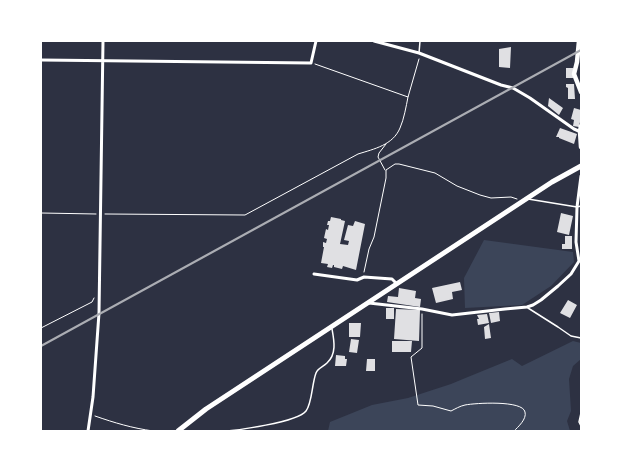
<!DOCTYPE html>
<style>
body{margin:0}
#map{position:relative;width:622px;height:472px;overflow:hidden;background:#2d3142;font-family:"Source Sans 3",sans-serif}
canvas{display:block}
.frame{position:absolute;inset:0;border:42px solid #fff;pointer-events:none}
</style>
<div id="map">
<canvas width="622" height="472"></canvas>
<div class="frame"></div>
</div>
<script>
const g = document.querySelector('canvas').getContext('2d');
g.lineJoin = 'round';
function fillPath(path, color) { g.fillStyle = color; g.fill(path, 'evenodd'); }
function strokePath(path, color, width, dash) { g.strokeStyle = color; g.lineWidth = width; g.lineCap = dash ? 'butt' : 'round'; g.setLineDash(dash || []); g.stroke(path); }
const green = new Path2D(`
 M484,240L573,252L574,262L551,286L522,305L465,308L464,278Z
 M573,341L581,343V359L573,366L569,379L571,411L567,421L570,431H328L330,422L372,405L408,398L451,384L463,379L512,359L522,366Z`);
const building = new Path2D(`
 M511,47L510,68L499,67V49Z
 M566,68H573V78H566Z
 M566,84H574L575,99H568V88L566,87Z
 M549,98L563,108L559,115L548,106Z
 M574,108L581,110V117L579,127L573,126L574,120L571,119Z
 M560,128L577,134L574,144L559,138V137H556Z
 M561,213L573,216L569,235L557,232Z
 M331,217L341,219V220L345,221L340,244L348,245L349,241L344,240L348,225L353,226L355,221L365,224L356,270L343,266L342,269L334,267V265H333L332,268L327,267L328,264L321,263L324,247H323V242L326,243L327,239L324,238L326,229L328,230L329,225H327L328,221H330Z
 M565,236H572V249H562V244H565Z
 M460,282L462,290L452,292L453,299L436,303L432,288Z
 M399,288L416,291L415,298L421,299L420,307L387,302L388,296L398,297Z
 M568,300L577,305L570,318L560,313Z
 M386,308H394V319H386Z
 M396,309L420,310L419,341L394,339Z
 M499,312L500,321L491,323L489,313Z
 M487,314L489,323L478,325L477,319H479L477,315Z
 M349,323H361L360,337H349Z
 M489,324L491,338L485,339L484,327Z
 M351,339L359,340L357,353L349,352Z
 M392,341H412L411,352H392Z
 M336,355L345,356V359H347L346,366H335Z
 M367,359H375V371H366Z`);
const path = new Path2D(`
 M315,64L408,97L419,59
 M385,170L378,157L379,153L386,144
 M41,213L96,214
 M105,214L245,215L358,154C374,149 393,145 400,128C404,119 406,107 408,97
 M364,272L369,249L374,237L386,178V170L395,164H399L435,173L457,186L480,195L491,198L511,197L517,199
 M422,314V348L411,357L418,405L433,406L451,411C455,409 460,406 465,405C475,403 523,400 525,412C527,419 518,427 514,431
 M41,328L92,302L94,298
 M95,416C115,423 132,428 153,431`);
const service = new Path2D(`
 M419,53L420,41
 M528,199L577,207L581,206
 M528,308L558,327L571,336L581,338
 M581,413L579,422L581,426
 M221,431C235,431 298,422 306,411C312,404 312,383 316,373C318,368 323,367 327,363C337,354 334,340 332,329`);
const minor = new Path2D(`
 M374,41L419,53L501,85L513,88L530,98L574,129L581,132
 M41,60L311,63L316,41
 M314,274L357,280L364,277L392,279L397,284
 M369,303L422,309L452,315L505,309L527,307L533,305L541,300L558,286L571,274L579,261L576,242L577,207L581,176
 M88,431L93,397L99,313L103,41`);
const secondary = new Path2D(`
 M579,41L577,62L574,74L581,92
 M581,126L580,131L581,147`);
const primary = new Path2D(`
 M178,431L206,409L552,182L581,166`);
const rail = new Path2D(`
 M41,346L581,50`);
fillPath(green, '#3c4559');
fillPath(building, '#e0e0e3');
strokePath(path, '#fff', 1);
strokePath(service, '#fff', 1.5);
strokePath(minor, '#fff', 3);
strokePath(secondary, '#fff', 4.5);
strokePath(primary, '#fff', 5);
strokePath(rail, '#abadb3', 2);
</script>
